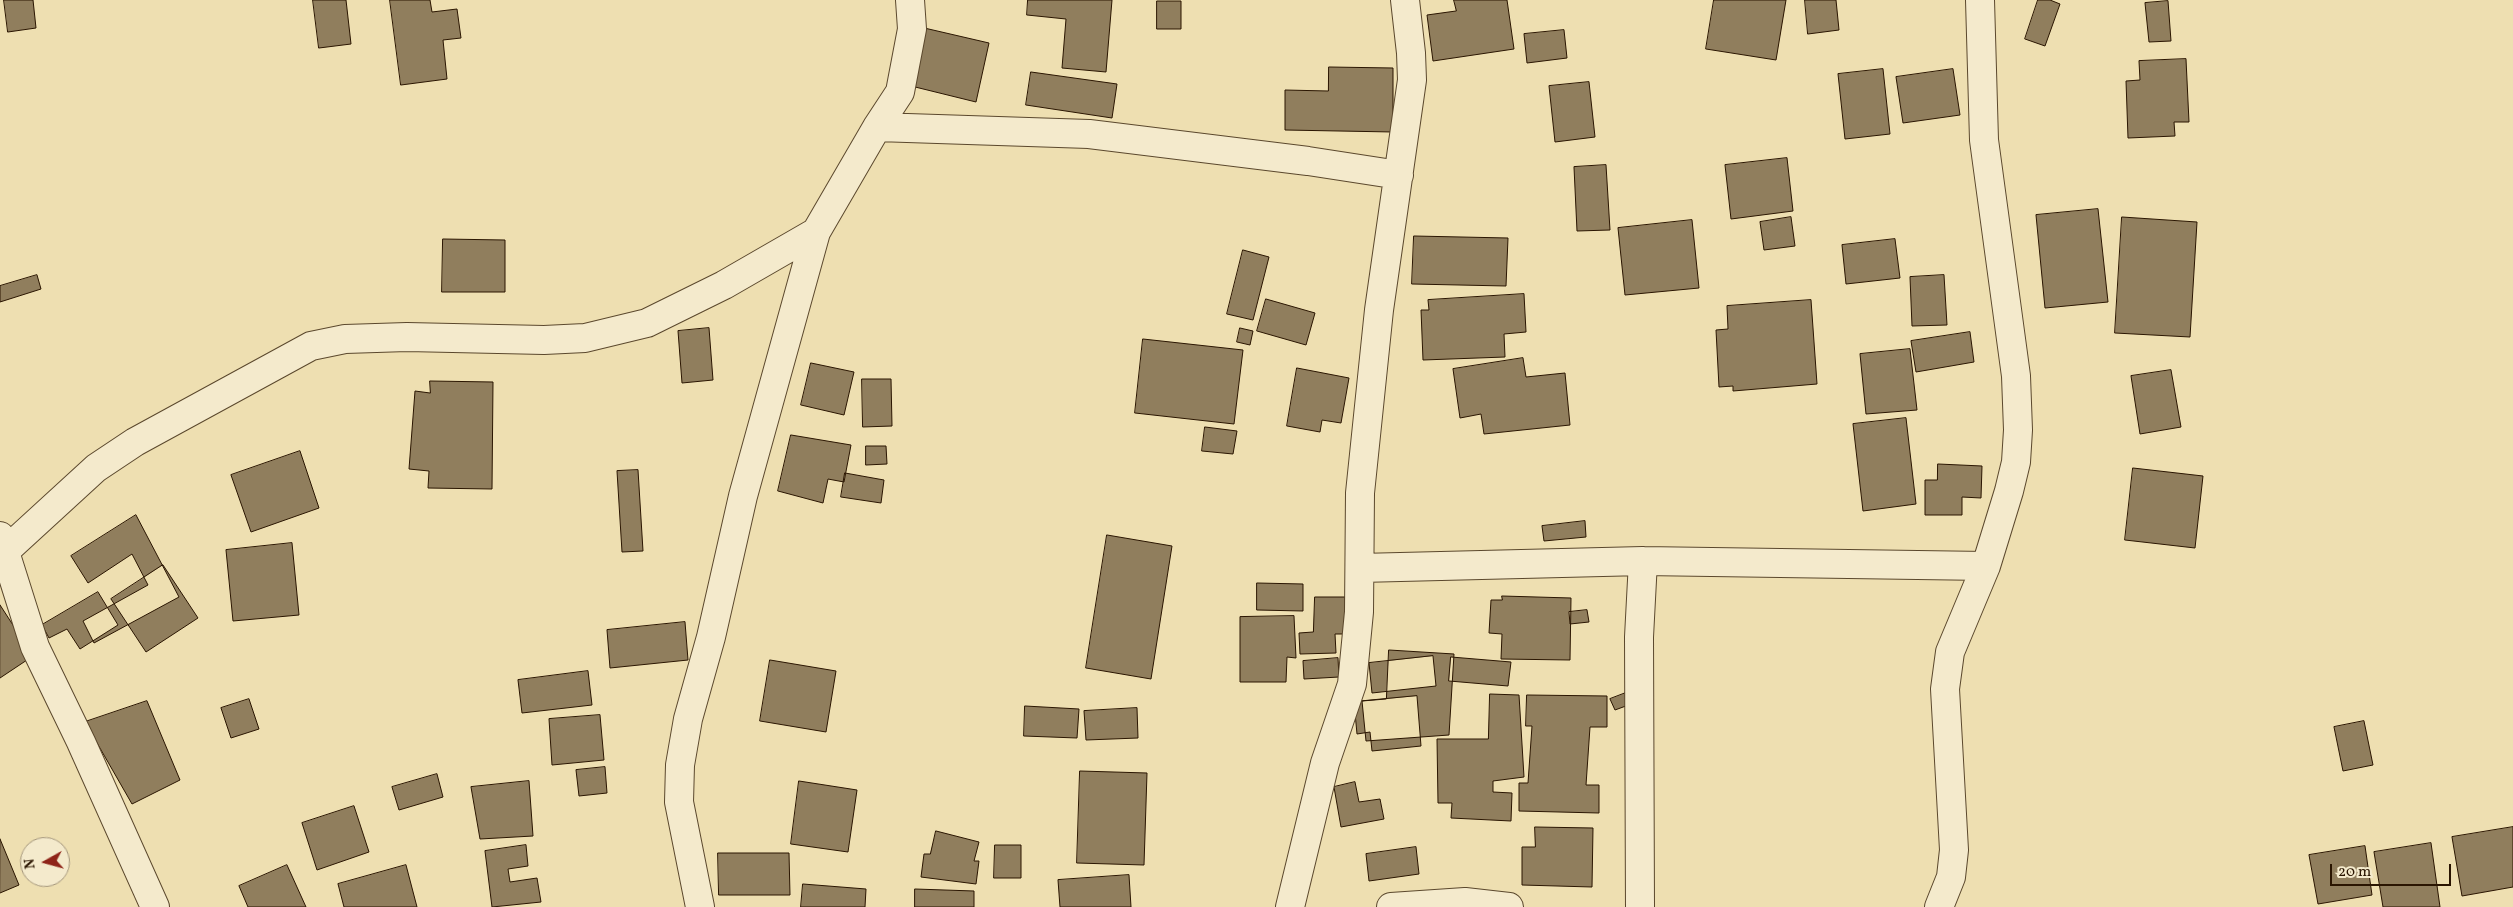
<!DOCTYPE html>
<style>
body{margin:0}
#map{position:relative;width:2513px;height:907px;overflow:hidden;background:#eedfb1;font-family:Vollkorn,serif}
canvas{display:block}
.north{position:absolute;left:20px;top:837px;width:50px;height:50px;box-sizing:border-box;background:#f4eacc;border:1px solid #a3957b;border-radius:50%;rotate:263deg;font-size:14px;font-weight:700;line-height:20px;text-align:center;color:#2a1501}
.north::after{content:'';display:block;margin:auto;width:18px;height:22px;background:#8f2418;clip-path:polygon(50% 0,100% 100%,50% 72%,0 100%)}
.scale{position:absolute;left:2330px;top:864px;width:121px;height:22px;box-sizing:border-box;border:2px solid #2a1501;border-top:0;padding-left:6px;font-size:15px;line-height:18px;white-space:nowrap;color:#2a1501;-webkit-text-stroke:4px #f4eacc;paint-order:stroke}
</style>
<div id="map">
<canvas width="2513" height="907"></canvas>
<div class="north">N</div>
<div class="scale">20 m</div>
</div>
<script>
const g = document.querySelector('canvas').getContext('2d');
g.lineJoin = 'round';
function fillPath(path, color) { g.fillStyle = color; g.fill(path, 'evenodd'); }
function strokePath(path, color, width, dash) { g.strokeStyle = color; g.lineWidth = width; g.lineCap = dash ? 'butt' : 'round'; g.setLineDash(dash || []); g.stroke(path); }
const building = new Path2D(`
 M4,0H33L36,28L8,32Z
 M313,0H346L351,44L319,48Z
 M390,0H430L432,12L457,9L461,38L443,40L447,79L401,85Z
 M1028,0H1112L1106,72L1062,68L1066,19L1027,15Z
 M1454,0H1507L1514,49L1433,61L1427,15L1456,11Z
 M1714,0H1786L1776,60L1706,49Z
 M1805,0H1836L1839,30L1808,34Z
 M2038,0H2050L2060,4L2045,46L2025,39Z
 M1157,1H1181V29H1157Z
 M2168,1L2171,41L2149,42L2145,3Z
 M920,27L989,43L976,102L907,85Z
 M1564,30L1567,58L1527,63L1524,34Z
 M2186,59L2189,122H2174L2175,136L2128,138L2126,81L2140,80L2139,61Z
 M1329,67L1393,68V132L1285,130V90L1328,91Z
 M1883,69L1890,134L1845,139L1838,74Z
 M1953,69L1960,115L1903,123L1896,77Z
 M1031,72L1117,84L1112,118L1026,105Z
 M1589,82L1595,137L1555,142L1549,86Z
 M1787,158L1793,211L1731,219L1725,165Z
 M1606,165L1610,230L1577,231L1574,167Z
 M2098,209L2108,302L2045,308L2036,215Z
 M1791,217L1795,246L1764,250L1760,222Z
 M2122,217L2197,222L2190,337L2115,333Z
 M1692,220L1699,288L1625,295L1618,228Z
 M1414,236L1508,238L1506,286L1412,284Z
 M443,239L505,240V292H442Z
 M1895,239L1900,278L1846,284L1842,245Z
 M1243,250L1269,257L1253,320L1227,314Z
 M37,275L41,289L0,302V286Z
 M1944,275L1947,325L1912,326L1910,277Z
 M1524,294L1526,332L1504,334L1505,357L1423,360L1421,310H1429L1428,300Z
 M1266,299L1315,313L1306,345L1257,331Z
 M1811,300L1817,384L1733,391V386L1719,387L1716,330L1728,329L1727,306Z
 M709,328L713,380L682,383L678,331Z
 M1240,328L1253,331L1250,345L1237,342Z
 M1970,332L1974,362L1916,372L1911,341Z
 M1143,339L1243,350L1234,424L1135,413Z
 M1910,349L1917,410L1866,414L1860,354Z
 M1523,358L1526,377L1565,373L1570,425L1484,434L1481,414L1460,418L1453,369Z
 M811,363L854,372L844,415L801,405Z
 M1297,368L1349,378L1341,423L1322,420L1320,432L1287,426Z
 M2171,370L2181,427L2140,434L2131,376Z
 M862,379H891L892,426L863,427Z
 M430,381L493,382L492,489L428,488L429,471L409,469L415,391L430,393Z
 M1906,418L1916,504L1863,511L1853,424Z
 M1205,427L1237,431L1233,454L1202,451Z
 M791,435L851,445L844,482L828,479L823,503L778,491Z
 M866,446H886L887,464L866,465Z
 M300,451L319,508L251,532L231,475Z
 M1938,464L1982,466L1981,498L1962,497V515H1925V480H1937Z
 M2133,468L2203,476L2195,548L2125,540Z
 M638,470L643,551L622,552L617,471Z
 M845,473L884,480L881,503L841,497Z
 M136,515L179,597L94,643L83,621L148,585L132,554L88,583L71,556Z
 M1585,521L1586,537L1544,541L1542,526Z
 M1107,535L1172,546L1151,679L1086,668Z
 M292,543L299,615L233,621L226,550Z
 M163,565L198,618L146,652L111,599Z
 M1257,583L1303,584V611L1257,610Z
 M98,592L118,625L80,649L67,629L49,638L42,625Z
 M1502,596L1571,598L1570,660L1501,659L1502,634L1489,633L1491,600H1502Z
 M1315,597H1345L1344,634H1335L1336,653L1300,654L1299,633L1313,632Z
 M0,605L33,656L0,678Z
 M1587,610L1589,622L1570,624L1569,612Z
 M1294,616L1296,658L1287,657L1286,682H1240V617Z
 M685,622L688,660L610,668L607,630Z
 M1389,650L1454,654L1449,735L1366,741L1362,701L1386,699Z
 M1433,656L1436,686L1372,693L1369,663Z
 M1451,657L1511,662L1508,686L1449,681Z
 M1338,658L1339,677L1304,679L1303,661Z
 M770,660L836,671L826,732L760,721Z
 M588,671L592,705L522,713L518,680Z
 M1631,691L1634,703L1615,710L1610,699Z
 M1490,694L1519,695L1524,777L1493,781V792L1512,793L1511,821L1451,818L1452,803H1438L1437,739H1488Z
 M1527,695L1607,696V727H1590L1586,785H1599V813L1519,811V783H1528L1532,726H1526Z
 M1417,696L1421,746L1372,751L1370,732L1357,734L1354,702Z
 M249,699L259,729L231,738L221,708Z
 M147,701L180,780L132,804L85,722Z
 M1025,706L1079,709L1077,738L1024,736Z
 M1137,708L1138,738L1086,740L1084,711Z
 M600,715L604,760L552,765L549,719Z
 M2364,721L2373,765L2343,771L2334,727Z
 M605,767L607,793L579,796L576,770Z
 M1080,771L1147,773L1144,865L1077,863Z
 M437,774L443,797L399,810L392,787Z
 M529,781L533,836L480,839L471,787Z
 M799,781L857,790L848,852L791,844Z
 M1355,782L1359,802L1380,799L1384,819L1341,827L1334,787Z
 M354,806L369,852L317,870L302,823Z
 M1535,827L1593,828L1592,887L1522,885V847H1535Z
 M2513,827V887L2462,896L2452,837Z
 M936,831L979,842L974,861H979L976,884L921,877L924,854H930Z
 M0,839L19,885L0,893Z
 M2431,843L2440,907H2383L2374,852Z
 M526,845L528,866L508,869L510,882L537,878L541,902L492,907L485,851Z
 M995,845H1021V878H994Z
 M2365,846L2372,895L2318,904L2309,855Z
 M1416,847L1419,874L1369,881L1366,854Z
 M718,853H789L790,895H719Z
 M287,865L306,907H248L239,886Z
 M406,865L417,907H344L338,884Z
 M1129,875L1131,907H1060L1058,880Z
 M803,884L866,889L865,907H801Z
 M915,889L974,891V907H915Z`);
const minor = new Path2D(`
 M877,127L1089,134L1308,161L1399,175
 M0,536L35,647L81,742L155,907
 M0,556L96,468L135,442L311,346L345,339L407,337L544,340L585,338L647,323L724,285L816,232L877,127L900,92L912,29L910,0
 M1360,568L1643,561L1986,566
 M700,907L679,802L680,765L688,719L711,637L743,496L816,232
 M1290,907L1325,763L1352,684L1359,612L1360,493L1379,310L1412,80L1411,53L1405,0
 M1391,907L1465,902L1509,907
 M1640,907L1639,637L1643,561
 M1939,907L1951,877L1954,850L1945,689L1950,652L1986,566L2009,491L2016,462L2018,430L2016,376L1984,140L1980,0`);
fillPath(building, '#907e5d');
strokePath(building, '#2a1501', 1);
strokePath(minor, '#5b482d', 30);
strokePath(minor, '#f4eacc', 28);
</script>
